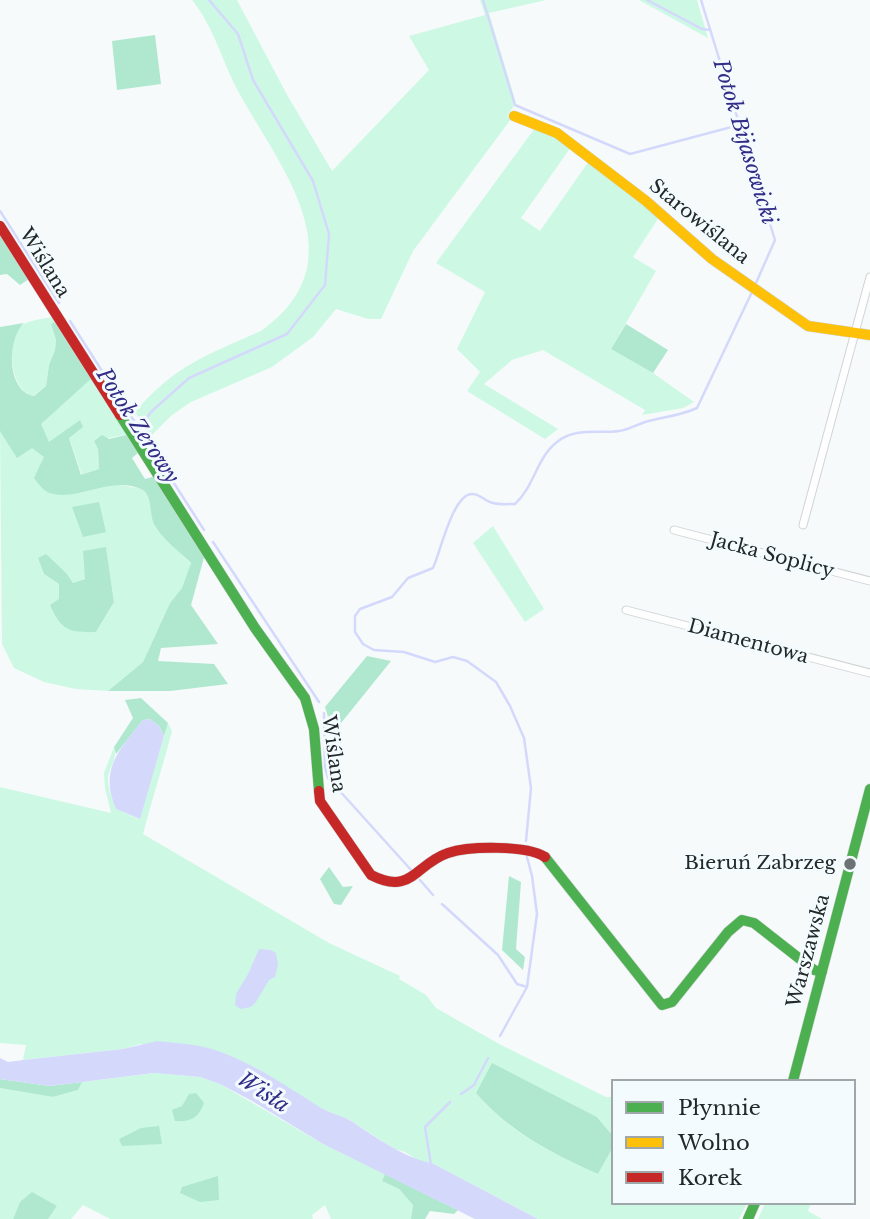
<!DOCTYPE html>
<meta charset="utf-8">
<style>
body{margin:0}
#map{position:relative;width:870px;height:1219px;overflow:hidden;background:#f6fafb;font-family:"Libre Baskerville",serif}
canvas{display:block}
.legend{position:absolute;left:611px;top:1079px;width:245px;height:126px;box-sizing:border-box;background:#f3fbfe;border:2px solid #a0a7a9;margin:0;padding:9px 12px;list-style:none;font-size:21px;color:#232829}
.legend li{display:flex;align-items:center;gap:14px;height:35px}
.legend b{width:35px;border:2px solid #a0a7a9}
</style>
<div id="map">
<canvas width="870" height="1219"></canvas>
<ul class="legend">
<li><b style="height:9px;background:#4caf50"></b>Płynnie</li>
<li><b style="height:9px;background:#ffc107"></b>Wolno</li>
<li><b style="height:9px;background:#c62828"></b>Korek</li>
</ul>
</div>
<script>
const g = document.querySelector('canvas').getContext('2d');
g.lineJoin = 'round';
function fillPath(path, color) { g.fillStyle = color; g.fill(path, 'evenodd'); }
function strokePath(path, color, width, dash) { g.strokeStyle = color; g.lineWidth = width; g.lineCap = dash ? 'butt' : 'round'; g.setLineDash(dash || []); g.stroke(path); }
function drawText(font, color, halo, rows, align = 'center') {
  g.font = font + ' "Libre Baskerville",serif'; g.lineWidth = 6; g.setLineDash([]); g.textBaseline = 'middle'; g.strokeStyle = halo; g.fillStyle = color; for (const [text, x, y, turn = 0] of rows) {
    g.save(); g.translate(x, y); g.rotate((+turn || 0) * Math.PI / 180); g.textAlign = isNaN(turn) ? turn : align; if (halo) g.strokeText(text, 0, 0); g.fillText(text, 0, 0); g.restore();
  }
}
const green = new Path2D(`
 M192,0H237L286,93L332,171L429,70L409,36L485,15L480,0H546L489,13L516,103L507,116L511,119L413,251L381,319H368L336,309L313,337L272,367L191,402L172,415L150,437L135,412C175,365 207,355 261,331C361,260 280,168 238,91C222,61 214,27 192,0Z
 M639,0H697L708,38Z
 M535,128L557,138L571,147L521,218L540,231L589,161L659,217L633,257L656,271L611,349L653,373L694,402L683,408L642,415L645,410L543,350L512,360L484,384L558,429L545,439L467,391L480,372L457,349L485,292L436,263Z
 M53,317L56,321L51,324L56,340L55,350L49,365L46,386L33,396C11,391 6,345 18,329C25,320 42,319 53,317Z
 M92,378L129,434L94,441L98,449L99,469L82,476L69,437L80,420L49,443L40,424Z
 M0,431C9,442 22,442 34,449C51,460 64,478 78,493L116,484L142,489L148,496L156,528L191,564L182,588L170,603L143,662L108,691L76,689L44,682L14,668L2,644ZM106,547L114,602L96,632L59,599V584L44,574L38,558L67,574L73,583L85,579Z
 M493,526L544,609L525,622L473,543Z
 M168,723L172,731C163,766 152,799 143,834L329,943L400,976L399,979L426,995L436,1008L501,1045L606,1097H613V1136L597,1117L493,1064L476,1093C507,1131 553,1154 598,1174L613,1147V1203H747L739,1219H538L432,1163L419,1161L405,1152L394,1149L350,1120L324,1110L296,1093L141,1044L123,1049L23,1060L26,1045L0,1043V787L111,813L105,788L104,773L114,747C118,760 108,768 108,780C108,790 113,800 116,809L139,819Z
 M154,1073L200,1077L220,1084L323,1144L385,1174L382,1181L399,1189L413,1205L411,1219H331L325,1205L312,1215L313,1219H110L83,1205L71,1219H48L57,1206L20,1202L13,1219H0V1088L53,1097L78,1090L82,1082Z
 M765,1203H811L808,1211L822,1219H758Z`);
const forest = new Path2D(`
 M155,35L161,84L117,90L112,41Z
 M0,234L29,279L20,285L7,274L0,275Z
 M56,321L92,378L41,424L49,442L80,420L83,427L69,438L81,475L99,469L98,449L94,441L102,435L109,439L126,435L139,452L132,458L145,479L156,476L205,554L191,605L218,644L161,648L158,661L214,664L228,684L170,691H108L143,662L170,603L182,588L191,563C180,552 161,538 154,524C149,513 153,495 141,489C111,475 77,502 50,493C43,491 38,483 34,478L44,457L32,448L17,458L0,431V327L24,323C7,338 6,391 34,396L46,386L49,365L55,350L56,340L51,324Z
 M626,324L668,350L653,373L611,349Z
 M99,502L106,532L83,537L72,507Z
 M106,547L114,602L96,632C69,633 61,630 50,605L59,599V584L44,574L38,558L46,554L67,574L73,583L85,579L83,551Z
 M367,656L391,661L333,733L325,707Z
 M141,698L168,723L164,736L159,726L150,719L143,720L116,754L114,747L133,718L125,700Z
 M329,867L343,887L353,886L341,905L334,904L320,879Z
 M509,876L521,882L516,949L525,957L523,970L502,950Z
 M492,1063L597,1117L613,1136V1147L598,1174C553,1154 508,1131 476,1093Z
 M0,1079L50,1086L82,1082L78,1090L53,1097L0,1088Z
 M196,1093L204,1103C199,1118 190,1122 175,1121L172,1110L182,1106L189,1094Z
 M159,1126L162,1144L122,1146L119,1139L141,1128Z
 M385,1174L458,1210L454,1214L430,1211L425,1219H411L413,1205L399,1189L382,1181Z
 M218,1176L219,1200L200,1202L180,1193L182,1187Z
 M32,1192L57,1206L48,1219H13L20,1202Z`);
const water = new Path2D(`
 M150,719L159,726L164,736L140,819L116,809C99,769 119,750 143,720Z
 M259,949L271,950L276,953L278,965L275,977L269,980L256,1002L251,1007L240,1009L235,1005L236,994L248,974Z
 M157,1041C176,1043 197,1044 215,1050C254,1063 289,1088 323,1109C332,1114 344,1116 353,1122C375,1137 406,1159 432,1163L538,1219H475L323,1144L252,1101L220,1084L200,1077L154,1073L50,1086L0,1079V1058L8,1062L23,1060L123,1049Z`);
const stream = new Path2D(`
 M483,0L515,105L630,154L739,125
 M647,0L702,29L710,30
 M701,0L775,240L756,283
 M0,211L59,303
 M70,321L204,530
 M140,427L151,412L189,378L287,334L325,285L329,234L313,181L253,80L238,34L209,0
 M213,542L319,702
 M324,713L325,767L328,778L412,871
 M526,841L531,788L524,738L510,706L496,682L467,661L453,657L435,662L404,652L374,650L363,644L355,632V616L360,609L392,597L408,578L433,568C440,554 453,492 473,494C480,494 486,502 493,503C500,505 508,504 515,504C534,487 537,457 557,442C575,427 598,434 619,431C628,430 636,425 645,422C662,417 680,416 697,408L751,294
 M420,880L433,895
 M442,904L498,955L517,984L527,987
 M500,1036L527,987L537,914L532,876L527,857
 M461,1094L474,1085L488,1058
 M431,1165L425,1127L450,1102`);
const street = new Path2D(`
 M803,525L870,277
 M674,530L870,581
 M626,610L870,673`);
const fast = new Path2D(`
 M120,415L255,628L305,698L314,729L319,791
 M545,857L662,1005L672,1002L728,932L742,920L754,923L814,970L822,972
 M793,1081L870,789
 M748,1219L755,1203`);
const slow = new Path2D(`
 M514,116L557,133L646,201L712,259L808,326L870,335`);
const jam = new Path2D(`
 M0,226L120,415
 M319,791L320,801L371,875C412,896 415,864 448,853C469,846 527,845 545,857`);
const markers = [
 [850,864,7,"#6d7272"]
];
const streetNames = [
 ["Starowiślana",699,222,39],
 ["Wiślana",44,263,58],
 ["Jacka Soplicy",772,556,15],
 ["Diamentowa",748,642,15],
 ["Wiślana",333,754,82],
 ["Warszawska",809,951,-75]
];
const poiNames = [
 ["Bieruń Zabrzeg",836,864]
];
const waterNames = [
 ["Potok Bijasowicki",744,142,73],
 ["Potok Zerowy",137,426,57],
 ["Wisła",263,1093,33]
];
fillPath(green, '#cdf9e4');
fillPath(forest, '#afe8ce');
fillPath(water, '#d4d9fc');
strokePath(stream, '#d4d9fc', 2.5);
strokePath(street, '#d0d4d5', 9);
strokePath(fast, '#d0d4d5', 11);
strokePath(slow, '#d0d4d5', 11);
strokePath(jam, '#d0d4d5', 11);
strokePath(street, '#fefefe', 7);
strokePath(fast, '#4caf50', 10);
strokePath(slow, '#ffc107', 10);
strokePath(jam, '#c62828', 10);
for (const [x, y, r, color] of markers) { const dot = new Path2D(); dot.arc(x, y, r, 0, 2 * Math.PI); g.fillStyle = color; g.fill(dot); strokePath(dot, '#f3fbfe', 2.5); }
drawText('19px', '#232829', '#f3fbfe', streetNames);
drawText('19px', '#232829', '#f3fbfe', poiNames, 'right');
drawText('italic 21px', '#342c87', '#f3fbfe', waterNames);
</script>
